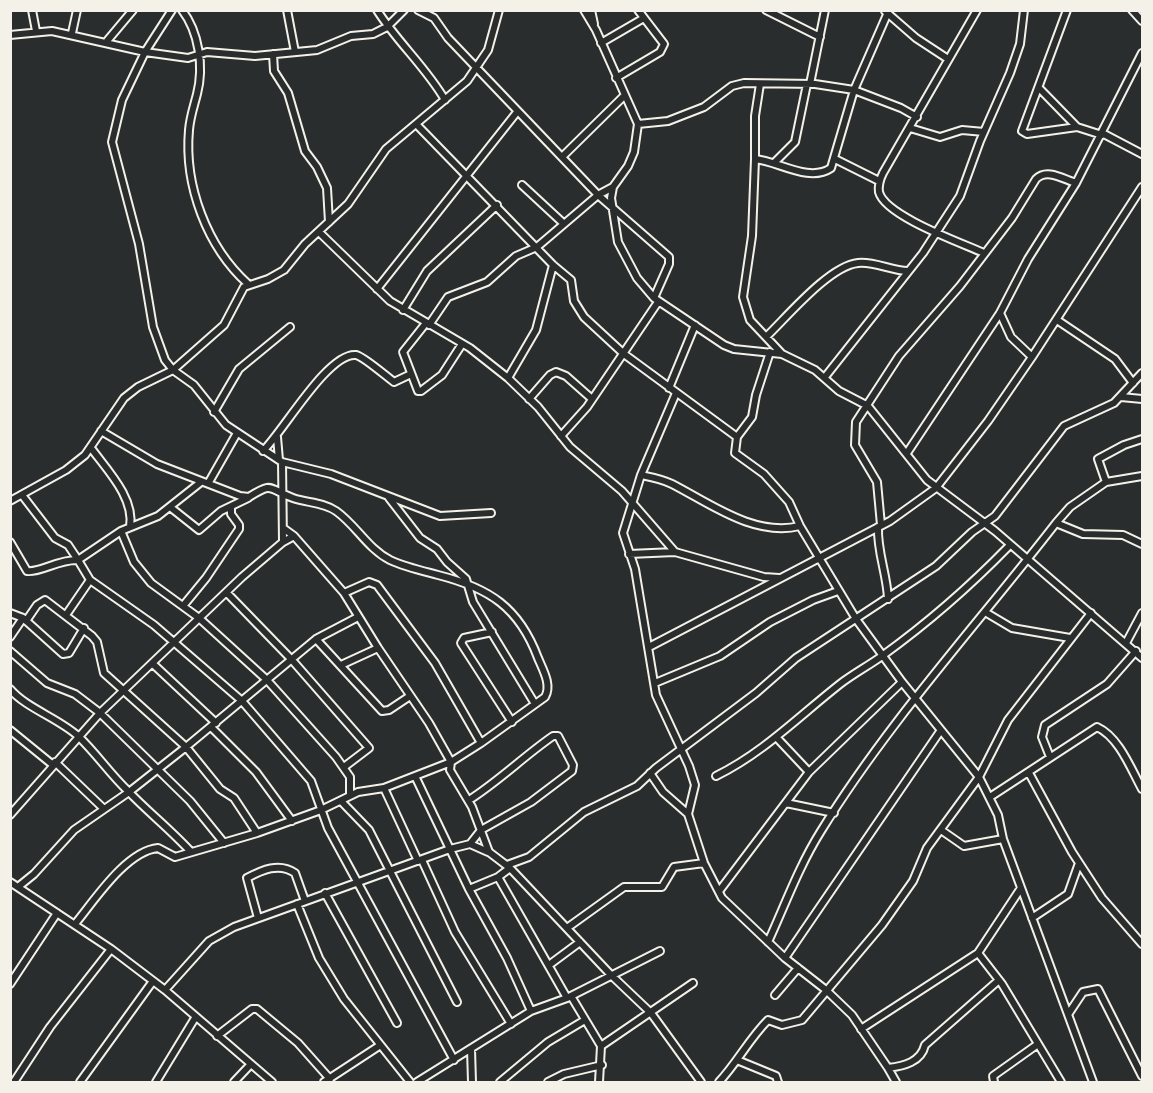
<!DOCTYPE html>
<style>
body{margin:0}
#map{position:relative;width:1153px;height:1093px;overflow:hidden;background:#2a2d2e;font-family:Pangolin,sans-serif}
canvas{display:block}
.frame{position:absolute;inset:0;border:12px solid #f4f1e8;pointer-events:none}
</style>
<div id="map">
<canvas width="1153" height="1093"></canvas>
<div class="frame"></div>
</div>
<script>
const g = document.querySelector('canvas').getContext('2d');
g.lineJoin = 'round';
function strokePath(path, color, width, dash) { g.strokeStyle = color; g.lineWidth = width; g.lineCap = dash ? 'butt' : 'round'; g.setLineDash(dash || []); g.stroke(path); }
const street = new Path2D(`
 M32,10L36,31
 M172,10L145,52L122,100L112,142L139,244L153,327L165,360L173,370L194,385L226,425L282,462L331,474L440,516L491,513
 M182,10C199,32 204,67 197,94C194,106 190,117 189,130C184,186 207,247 248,284
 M287,10L295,52
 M377,10C397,42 426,67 445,100
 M418,10L434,18L448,38L598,195L669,257V264L654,298
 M584,10L596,30L638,124L634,152L628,166L613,187L611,198L618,242L637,278L654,298L724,345L734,349L782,354L815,370L839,391L868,406L927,480L995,531L1142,658
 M591,10L594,24
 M766,10L820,37
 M977,10L883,173C880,179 878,185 879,192C885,216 962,243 984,253
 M1067,10L1022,131L1027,134L1077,127
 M1132,10L1142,21
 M885,11L916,38L948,59
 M72,33L77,10
 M10,35L52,31L145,52L188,58L207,52L255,56L317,50L351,36L373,34L387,27L404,10
 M107,41L133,10
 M601,43L644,18
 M273,54L274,71L288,93L305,151L317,167L327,188L329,222
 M616,78L660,52L664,44L638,10
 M810,84L825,10
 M1039,88L1077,127L1102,135
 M638,124L668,121L704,107L732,86L744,83L815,84L854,90L901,108L917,117
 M417,125L553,265L571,280L574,301L584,317L624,354L737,437L735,453L764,474L789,502L800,526L856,619L902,682L979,777L998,815L1003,839L1093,1082
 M910,128L940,137L962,130L984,132
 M1102,133L1142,154
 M562,157L624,96
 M755,159V116L760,84
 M835,159L879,181
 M775,162L795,142L807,84
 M522,185L563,223
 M319,232L390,301L470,348L508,378L538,407L570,447L622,491L675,552
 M377,289L517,112
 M403,310L427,271L497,205
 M1000,313L1011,337L1032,357
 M1057,320L1115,359L1133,383
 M426,323L403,352L418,391H421L442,375L462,344
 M429,325L448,297L487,282L516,256L537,247L598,195L613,187
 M766,337C787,317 829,266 858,263C874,261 892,271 908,271
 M782,354L750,320L743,297L752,236L755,159C778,161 809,183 831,168L854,90L889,10
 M825,377L923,253L960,196L980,141L1010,73L1020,44L1024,10
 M508,378L536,330L553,265
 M669,388L695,325
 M676,393L641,475L623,533L635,569L656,695L689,766L695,785L688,814
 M1121,397L1142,399
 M529,399L550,375L556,372L566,376L592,399
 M214,412L239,369L290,327
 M561,436L587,407L658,302
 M277,437L279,460
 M737,437L752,417L756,395L770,352
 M91,448C107,470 135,498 130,527
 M263,451C283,432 328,352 356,355C363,356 387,377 394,382L411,374
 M907,453L1000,313L1028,259L1076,183L1142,53
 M282,462L283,542
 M641,475C651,477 662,479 672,484C711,504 754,537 800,526
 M201,482L158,516L121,531L78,560L90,580L154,625L242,701L311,781L328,828L454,1060
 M209,482L237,433
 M1106,482L1142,476
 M389,498L420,538L437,549L447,562L466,579L473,602L535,704
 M10,501L66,470L85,455L124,398L138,387L173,370L224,325L244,287L268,279L284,270L305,244L348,204L386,149L467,81L488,50L499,10
 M170,507L199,530L221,511L248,498
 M1056,523L1083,534L1123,535L1142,544
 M881,525L877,482L855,445L856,422L899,356L960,286L1012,218L1036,179C1047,168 1063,179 1076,183
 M878,527C877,552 887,574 888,599
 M283,528L294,536L344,593L378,648L429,723L451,762L450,770L472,807L489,852L510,868L610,974L651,1013L701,1082
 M121,531L134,562L151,583L199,618L267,680L336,757L350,777V795
 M10,542L27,571C40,573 59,559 78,560L68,545L55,538L22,495
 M629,554L675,552L764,577L779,578
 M227,593L292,660L369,748L344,767
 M344,593L369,582L377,585L435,663L481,743
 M183,606L206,578L239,529V525L231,514V507
 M985,612L1012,628L1070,638
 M10,613L23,618L63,654L69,653L84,628
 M66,615L90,580
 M26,621L37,605L45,600L92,636L97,642L104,673L186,747L220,789L234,798L257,833
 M492,632L464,638L461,643L512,722
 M10,637L23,618
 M316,639L382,711L389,710L410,696
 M1126,643L1142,613
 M649,647L890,521L936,488L988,421L1032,357L1142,187
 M10,651L47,683L75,694L100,713L190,801L224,843
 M153,664L216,723
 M341,665L378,648
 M655,683L720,656L770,622L813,600L838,591
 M10,689C26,708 58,718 78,736C96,753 110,774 128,791C148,812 171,830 191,852
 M211,727L256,772L292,821
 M10,730L53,765
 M777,738L809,772
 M1050,757L1042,737L1045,725L1107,684L1136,651
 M55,762L104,809
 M650,773L663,792L688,814L704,863L722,898L785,958L826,990L852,1015L888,1068L896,1082
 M1029,773L1072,852L1102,898L1142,944
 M415,776L469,889L507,958L531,1011
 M716,776C763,753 798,717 840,684C853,674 868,666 882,656C925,625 972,584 1009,546
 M384,788L418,861
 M990,797L1097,727C1119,737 1131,769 1142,789
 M469,800C499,781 524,756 553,736H558L573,765L572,771L531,802L481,830L470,844
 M341,801L369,830L457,1002
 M786,803L834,813
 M10,815L100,713L242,577L283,542L294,536
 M941,830L964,846L1003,839
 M422,860L455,932L511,1024
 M507,865L529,857L584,812L637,786L656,768L756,693L796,658L936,566L972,532L995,516L1064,426L1114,403L1142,373
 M498,877L567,998
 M10,882L111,949L165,990L272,1082
 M18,887L34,874L74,830L129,792L186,747L316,639L358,617
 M1021,888L978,953L1002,984L1061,1082
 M469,889L498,877L510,868
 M720,890L809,772L902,682
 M325,893L397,1023
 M297,904L319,958L344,999L410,1082
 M258,918L247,878C262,870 279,862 295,873L305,901
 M1032,918L1068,894L1079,863
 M75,924C94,901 126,851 158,848L175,857L257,833L321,810L358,792L384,788L451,762L481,743L545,697C552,685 543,670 538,658C519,607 489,588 438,575C423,571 405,567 390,560C368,549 356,525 336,511C323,502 307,503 293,498C268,489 274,481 249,497L240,496L157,464L101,431
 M567,928L624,887H662L674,867L704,863
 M768,942C785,905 799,866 821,831C889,721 977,625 1056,523L1070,507L1106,482L1098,459L1124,445L1142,439
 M785,958L941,730
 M549,965L580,942
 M10,984L57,913
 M165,990L209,941L234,927L450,849L470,844L488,852
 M775,995L798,968
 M571,996L601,1046L599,1082
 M1069,1013L1083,992L1098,989L1142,1076
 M861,1029L978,953
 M217,1036L252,1009H257L298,1043L330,1079
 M601,1046L693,983
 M471,1049L472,1082
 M737,1060L776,1076L778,1082
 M888,1068C904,1066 921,1062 925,1045L999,980
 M14,1082L50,1027L111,949
 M80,1082L153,981
 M156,1082L195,1018
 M234,1082L251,1064
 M324,1082L379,1046
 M417,1082L531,1011L567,998L660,951
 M500,1082L548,1042L585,1020
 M548,1082L564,1074L602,1065
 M719,1082C737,1063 749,1039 768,1020L782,1025L802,1020L882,925L913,881L927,848L979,777L1008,720L1091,613
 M994,1082L993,1076L1038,1044`);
strokePath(street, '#f4f1e8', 10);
strokePath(street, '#2a2d2e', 6);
</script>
